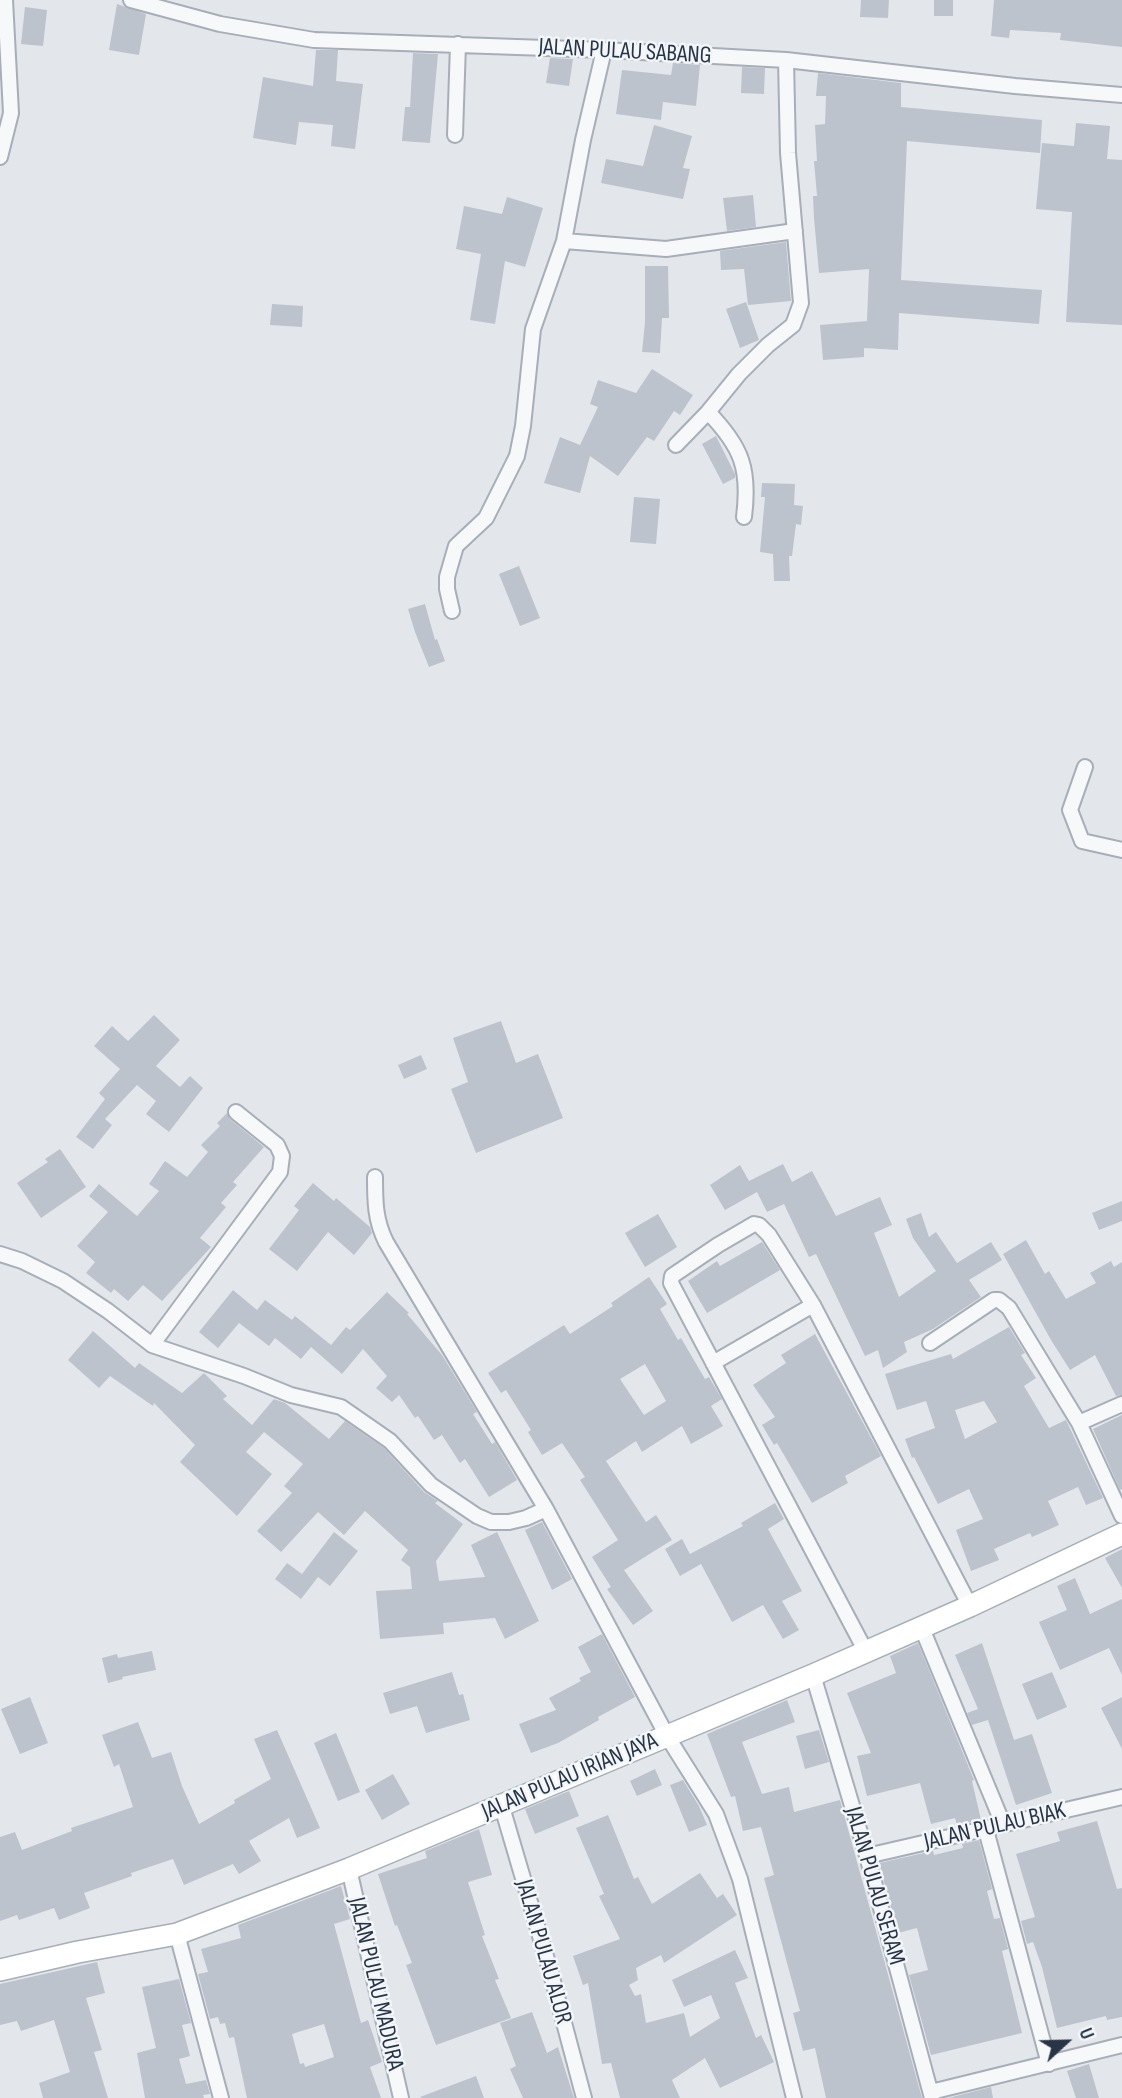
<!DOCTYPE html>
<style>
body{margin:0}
#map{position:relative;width:1122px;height:2098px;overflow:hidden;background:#e3e7ec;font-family:"Sofia Sans Condensed",sans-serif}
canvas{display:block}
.north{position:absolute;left:1031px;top:2007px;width:70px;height:70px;-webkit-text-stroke:5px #f3f6f9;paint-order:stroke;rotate:68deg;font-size:19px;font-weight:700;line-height:28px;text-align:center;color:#293547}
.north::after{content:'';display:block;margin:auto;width:24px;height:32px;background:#293547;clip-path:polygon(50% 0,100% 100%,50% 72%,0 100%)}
</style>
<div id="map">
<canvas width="1122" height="2098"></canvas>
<div class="north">U</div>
</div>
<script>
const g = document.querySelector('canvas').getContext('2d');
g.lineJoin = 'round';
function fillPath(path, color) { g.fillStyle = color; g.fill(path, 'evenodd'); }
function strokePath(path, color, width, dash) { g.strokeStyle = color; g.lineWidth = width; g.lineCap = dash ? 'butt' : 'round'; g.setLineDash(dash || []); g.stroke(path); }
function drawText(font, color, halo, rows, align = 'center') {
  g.font = font + ' "Sofia Sans Condensed",sans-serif'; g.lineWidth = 5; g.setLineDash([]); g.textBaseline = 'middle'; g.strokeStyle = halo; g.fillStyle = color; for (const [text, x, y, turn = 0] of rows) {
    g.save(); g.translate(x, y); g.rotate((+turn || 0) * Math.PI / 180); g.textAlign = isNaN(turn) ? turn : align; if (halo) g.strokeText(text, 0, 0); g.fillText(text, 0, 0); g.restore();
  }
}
const building = new Path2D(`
 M861,0H889L888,18L860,17Z
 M934,0H953V16H934Z
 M994,0H1122V47L1060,40L1061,33L1010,30L1009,38L991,36Z
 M117,4L146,14L139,55L109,50Z
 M25,7L47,10L43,46L21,44Z
 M316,50H338L336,81L363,84L355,149L331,146L333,125L299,122L296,145L253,138L263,77L313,86Z
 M413,53L438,54L430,143L402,141L405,107H410Z
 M550,58L573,59L569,86L546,83Z
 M673,63L700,65L696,106L663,102L661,120L616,114L622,70L671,75Z
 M742,67L765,68L764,94L741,93Z
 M818,73L901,83V107L1042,120L1040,153L907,141L901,280L1042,290L1039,324L899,313L898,350L864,348V357L823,360L820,325L867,321L869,269L819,273L814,218L813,196H817L814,161H817L815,125L825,124L826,96H816Z
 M1076,123L1110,126L1107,159L1122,160V325L1066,322L1072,212L1036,209L1042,143L1074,146Z
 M654,125L692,136L683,168L690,169L683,199L601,183L606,159L643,166Z
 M753,195L756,227L727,231L723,198Z
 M507,197L543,208L525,267L505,261L495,324L470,320L481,254L456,249L464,206L502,214Z
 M786,242L791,301L748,305L744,269L721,270L720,251Z
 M645,266H668L669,318H662L660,353L642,352L645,322Z
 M746,302L759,340L740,348L726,309Z
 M272,304L303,306L302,327L270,325Z
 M652,369L693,395L680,415L674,411L654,441L647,437L618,476L590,456L580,493L544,483L560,437L580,445L598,407L590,404L598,380L636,393Z
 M716,436L735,474V478L723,484L702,444Z
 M762,483L795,484L794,505L803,506L801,525L796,524L792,556H789L790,581H774L773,554L760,552L765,497H761Z
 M634,497L660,499L656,544L630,542Z
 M519,566L540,618L520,626L499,574Z
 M425,604L435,640L437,639L445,661L429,667L415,632L408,609Z
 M154,1015L180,1040L156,1066L180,1087L190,1076L203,1088L169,1132L146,1114L156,1101L137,1085L105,1119L112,1125L93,1149L76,1137L105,1099L99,1093L120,1069L94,1046L112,1026L128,1041Z
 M501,1021L516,1063L538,1054L563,1118L476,1153L451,1089L468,1082L453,1038Z
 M421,1055L427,1069L404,1079L398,1065Z
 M227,1113L230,1119L264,1147L233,1182L237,1185L221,1203L226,1207L200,1238L211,1247L162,1301L143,1285L128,1301L114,1289L111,1293L86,1273L95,1262L77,1246L108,1212L89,1196L99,1184L137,1216L159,1191L149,1184L165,1161L187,1177L208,1152L201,1145L220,1126L217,1123Z
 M60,1149L86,1187L41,1218L17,1183L48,1162L45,1159Z
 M783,1164L792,1182L812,1171L836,1216L880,1197L892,1225L874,1233L899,1297L936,1271L913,1238L906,1219L921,1213L929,1237L936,1232L957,1263L991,1242L1002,1260L969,1280L981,1297L933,1329L904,1342L907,1352L883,1368L878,1350L865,1356L816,1254L809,1257L784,1204L767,1212L757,1192L725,1210L710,1185L740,1165L749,1181Z
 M313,1183L334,1201L336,1198L370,1227L372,1233L354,1255L328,1232L297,1271L269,1249L299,1210L294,1206Z
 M1122,1201V1221L1099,1230L1092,1213Z
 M658,1214L677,1247L645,1267L625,1233Z
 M1026,1240L1045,1274L1049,1271L1066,1299L1096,1283L1090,1273L1111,1261L1114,1267L1122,1262V1395L1116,1396L1095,1355L1070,1370L1051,1340L1003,1254Z
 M762,1242L780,1270L707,1313L688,1281L717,1261L720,1266Z
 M649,1277L667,1304L660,1309L678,1340L681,1338L705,1379L709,1377L722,1399L711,1406L723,1426L691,1444L682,1426L642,1452L636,1441L606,1461L646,1522L656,1515L672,1540L624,1570L653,1611L633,1625L607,1589L611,1587L592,1557L618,1540L580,1480L585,1477L562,1443L542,1455L528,1432L531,1430L506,1390L501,1393L488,1373L564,1325L570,1334L613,1306L611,1303ZM645,1364L666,1401L644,1415L620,1379Z
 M233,1290L257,1310L265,1300L292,1320L295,1316L331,1345L346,1327L350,1330L387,1292L409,1313L407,1314L442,1355L477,1412L473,1414L492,1444L495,1442L517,1480L489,1497L465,1459L460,1463L442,1435L434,1440L418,1416L415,1418L399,1395L392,1402L376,1388L387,1376L363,1349L342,1374L311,1347L301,1359L275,1338L269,1346L239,1323L218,1348L199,1332Z
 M1009,1327L1025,1353L1021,1355L1036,1378L1024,1386L1049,1428L1066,1420L1103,1498L1086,1505L1078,1487L1048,1501L1059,1525L1032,1537L1030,1533L994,1549L999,1560L971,1571L956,1530L983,1519L969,1489L938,1504L914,1457L912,1458L905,1439L935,1428L926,1401L897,1410L885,1374L951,1354L953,1359ZM984,1401L997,1422L965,1439L955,1410Z
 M93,1331L135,1368L139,1363L182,1393L204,1373L227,1396L223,1399L252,1425L274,1399L285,1403L329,1439L345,1421L384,1448L424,1492L438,1501L435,1503L463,1524L436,1561L439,1581L485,1577L471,1545L497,1532L539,1621L505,1639L495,1618L443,1623L444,1634L380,1639L376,1591L412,1589L410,1567L401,1560L408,1550L365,1511L344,1535L318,1512L281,1552L257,1531L292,1493L284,1486L303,1464L264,1432L246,1452L272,1474L237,1516L180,1462L195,1445L154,1403L153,1406L110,1376L99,1388L68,1360Z
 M815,1334L881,1456L845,1476L848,1483L812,1503L777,1443L774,1445L762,1425L775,1417L753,1385L786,1363L781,1355Z
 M1122,1415V1489L1120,1490L1093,1429Z
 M775,1503L784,1519L768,1529L802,1591L782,1601L799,1630L783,1639L763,1605L732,1622L701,1564L680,1576L665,1549L682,1539L690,1554L743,1526L741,1523Z
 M542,1522L572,1579L552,1590L525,1530Z
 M334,1532L358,1551L330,1586L318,1577L301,1599L275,1579L287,1563L302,1574Z
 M1122,1549V1588L1105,1558Z
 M1075,1578L1090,1614L1122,1599V1675L1109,1648L1060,1670L1039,1622L1067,1610L1057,1586Z
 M602,1634L635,1697L598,1717L599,1720L558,1743L531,1753L519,1724L556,1710L549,1698L581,1681L579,1678L591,1672L578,1647Z
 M918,1643L974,1780L972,1781L981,1820L957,1825L955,1818L931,1824L920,1783L867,1796L857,1756L871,1753L847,1693L896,1673L890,1656Z
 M982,1643L1014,1740L1032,1734L1052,1793L1016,1805L988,1720L972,1725L967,1713L978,1709L955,1655Z
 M152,1651L156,1670L122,1677L123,1679L108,1683L102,1658L117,1654L118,1658Z
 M452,1672L459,1695L463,1694L470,1720L426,1733L417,1706L390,1714L383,1693Z
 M1052,1672L1067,1707L1037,1720L1022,1684Z
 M30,1697L48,1743L20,1754L1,1709Z
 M1122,1697V1749L1101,1708Z
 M787,1700L795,1722L742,1742L762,1794L789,1787L794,1812L840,1800L922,2098H826L815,2048L803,2051L793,2013L800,2011L764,1878L774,1875L761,1827L743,1831L735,1796L731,1797L707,1734Z
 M138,1722L152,1758L171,1752L182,1786L199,1824L235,1803L234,1800L271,1779L254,1739L277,1730L320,1828L297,1838L289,1818L249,1841L261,1861L239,1874L233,1864L184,1885L173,1859L131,1873L132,1876L84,1893L90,1908L59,1920L54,1908L19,1920L17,1915L0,1921V1837L15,1832L22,1850L72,1831L71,1828L133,1807L119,1764L114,1767L102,1735Z
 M819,1730L829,1762L805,1769L796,1736Z
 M336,1733L360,1792L338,1801L314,1743Z
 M655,1769L662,1785L637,1796L630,1781Z
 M393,1774L410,1804L382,1820L365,1790Z
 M683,1780L699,1806L707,1825L689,1832L670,1785Z
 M569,1791L579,1816L535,1834L525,1809Z
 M608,1815L634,1879L638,1877L652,1904L700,1873L717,1898L723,1894L737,1915L664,1963L661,1955L636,1968L638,1980L629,1985L635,1996L641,1994L646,2023L684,2013L690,2037L720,2018L711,1995L684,2007L672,1980L735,1950L748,1978L735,1983L756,2038L761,2035L774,2062L720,2088L705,2058L672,2080L680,2098H620L611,2063L602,2064L588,1983L583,1985L573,1956L620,1939L599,1896L604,1894L576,1828Z
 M1097,1821L1117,1889L1122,1888V2017L1107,2020L1106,2016L1057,2028L1042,1967L1033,1942L1027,1944L1021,1921L1035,1917L1016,1854L1060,1841L1057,1832Z
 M479,1829L492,1875L468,1882L485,1935L482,1936L499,1979L495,1980L511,2018L436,2045L406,1965L412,1963L397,1925L395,1926L378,1874L427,1858L425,1851Z
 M979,1840L992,1889L987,1891L994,1919L1000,1918L1008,1949L1002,1951L1022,2033L931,2055L909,1975L928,1970L917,1928L898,1933L879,1863L933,1851L934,1855L963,1848L962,1844Z
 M341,1886L350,1919L334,1924L361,2023L368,2020L382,2062L370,2067L381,2098H247L234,2037L229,2038L225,2023L220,2024L218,2017L210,2019L198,1974L208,1972L201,1949L241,1938L238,1925ZM324,2024L334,2057L305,2067L304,2063L300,2064L292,2034Z
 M97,1962L105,1993L86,1998L102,2050L94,2052L108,2098H43L39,2083L70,2072L54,2020L21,2031L17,2021L0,2025V1984Z
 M179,1979L191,2023L182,2025L190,2056L179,2059L186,2084L206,2080L210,2094L203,2095L204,2098H145L137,2053L156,2048L142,1987Z
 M532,2012L547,2053L558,2047L574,2098H523L510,2069L516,2066L500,2023Z
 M1089,2064L1099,2098H1076L1067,2071Z
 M476,2076L484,2098H421L420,2097Z
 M991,2087L993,2098H948Z`);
const street = new Path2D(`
 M131,0L220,24L314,40L604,50L786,60L1015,86L1122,95
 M455,135L458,44
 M0,157L11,113L5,0
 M564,241L666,249L795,231
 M708,412C742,447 750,469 744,517
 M676,445L708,412L739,374L768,345L793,325L801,303L788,153L786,60
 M452,611L447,589V577L456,546L486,518L517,456L523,426L533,329L564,241L583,140L604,50
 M1085,767L1070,810L1082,841L1122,850
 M375,1177C375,1201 375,1220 386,1242L546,1509
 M0,1254L22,1261L63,1281L108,1311L152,1345L244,1376L291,1395L341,1407L390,1441L431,1485L477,1516L491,1522H509L526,1518L546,1509L667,1736L716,1814L740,1879L794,2098
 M930,1343L994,1300H999L1009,1308L1079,1423L1122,1516
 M152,1345L280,1172L282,1156L277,1145L236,1112
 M713,1363L813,1305
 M1079,1423L1122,1404
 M921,1626L1003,1824
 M865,1650L671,1283L672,1276L718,1245L754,1224L759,1225L769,1235L813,1305L970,1606
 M813,1675L867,1856L932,2098
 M502,1807L550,1970L584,2098
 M986,1830L1049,2064
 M867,1856L1122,1797
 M349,1869L401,2098
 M177,1934L221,2098
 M931,2092L1122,2045`);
const secondary = new Path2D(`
 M0,1970L78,1952L177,1934L349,1869L813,1675L970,1606L1122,1534`);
const streetNames = [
 ["JALAN PULAU SABANG",625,52,3],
 ["JALAN PULAU IRIAN JAYA",570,1777,-23],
 ["JALAN PULAU BIAK",995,1827,-13],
 ["JALAN PULAU SERAM",874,1886,74],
 ["JALAN PULAU ALOR",543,1952,74],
 ["JALAN PULAU MADURA",375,1984,77]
];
fillPath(building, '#bcc3cd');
strokePath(street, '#a7aeb7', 18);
strokePath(secondary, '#a7aeb7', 24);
strokePath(street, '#f6f8fa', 14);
strokePath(secondary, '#fff', 21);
drawText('24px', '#293547', '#f3f6f9', streetNames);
</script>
